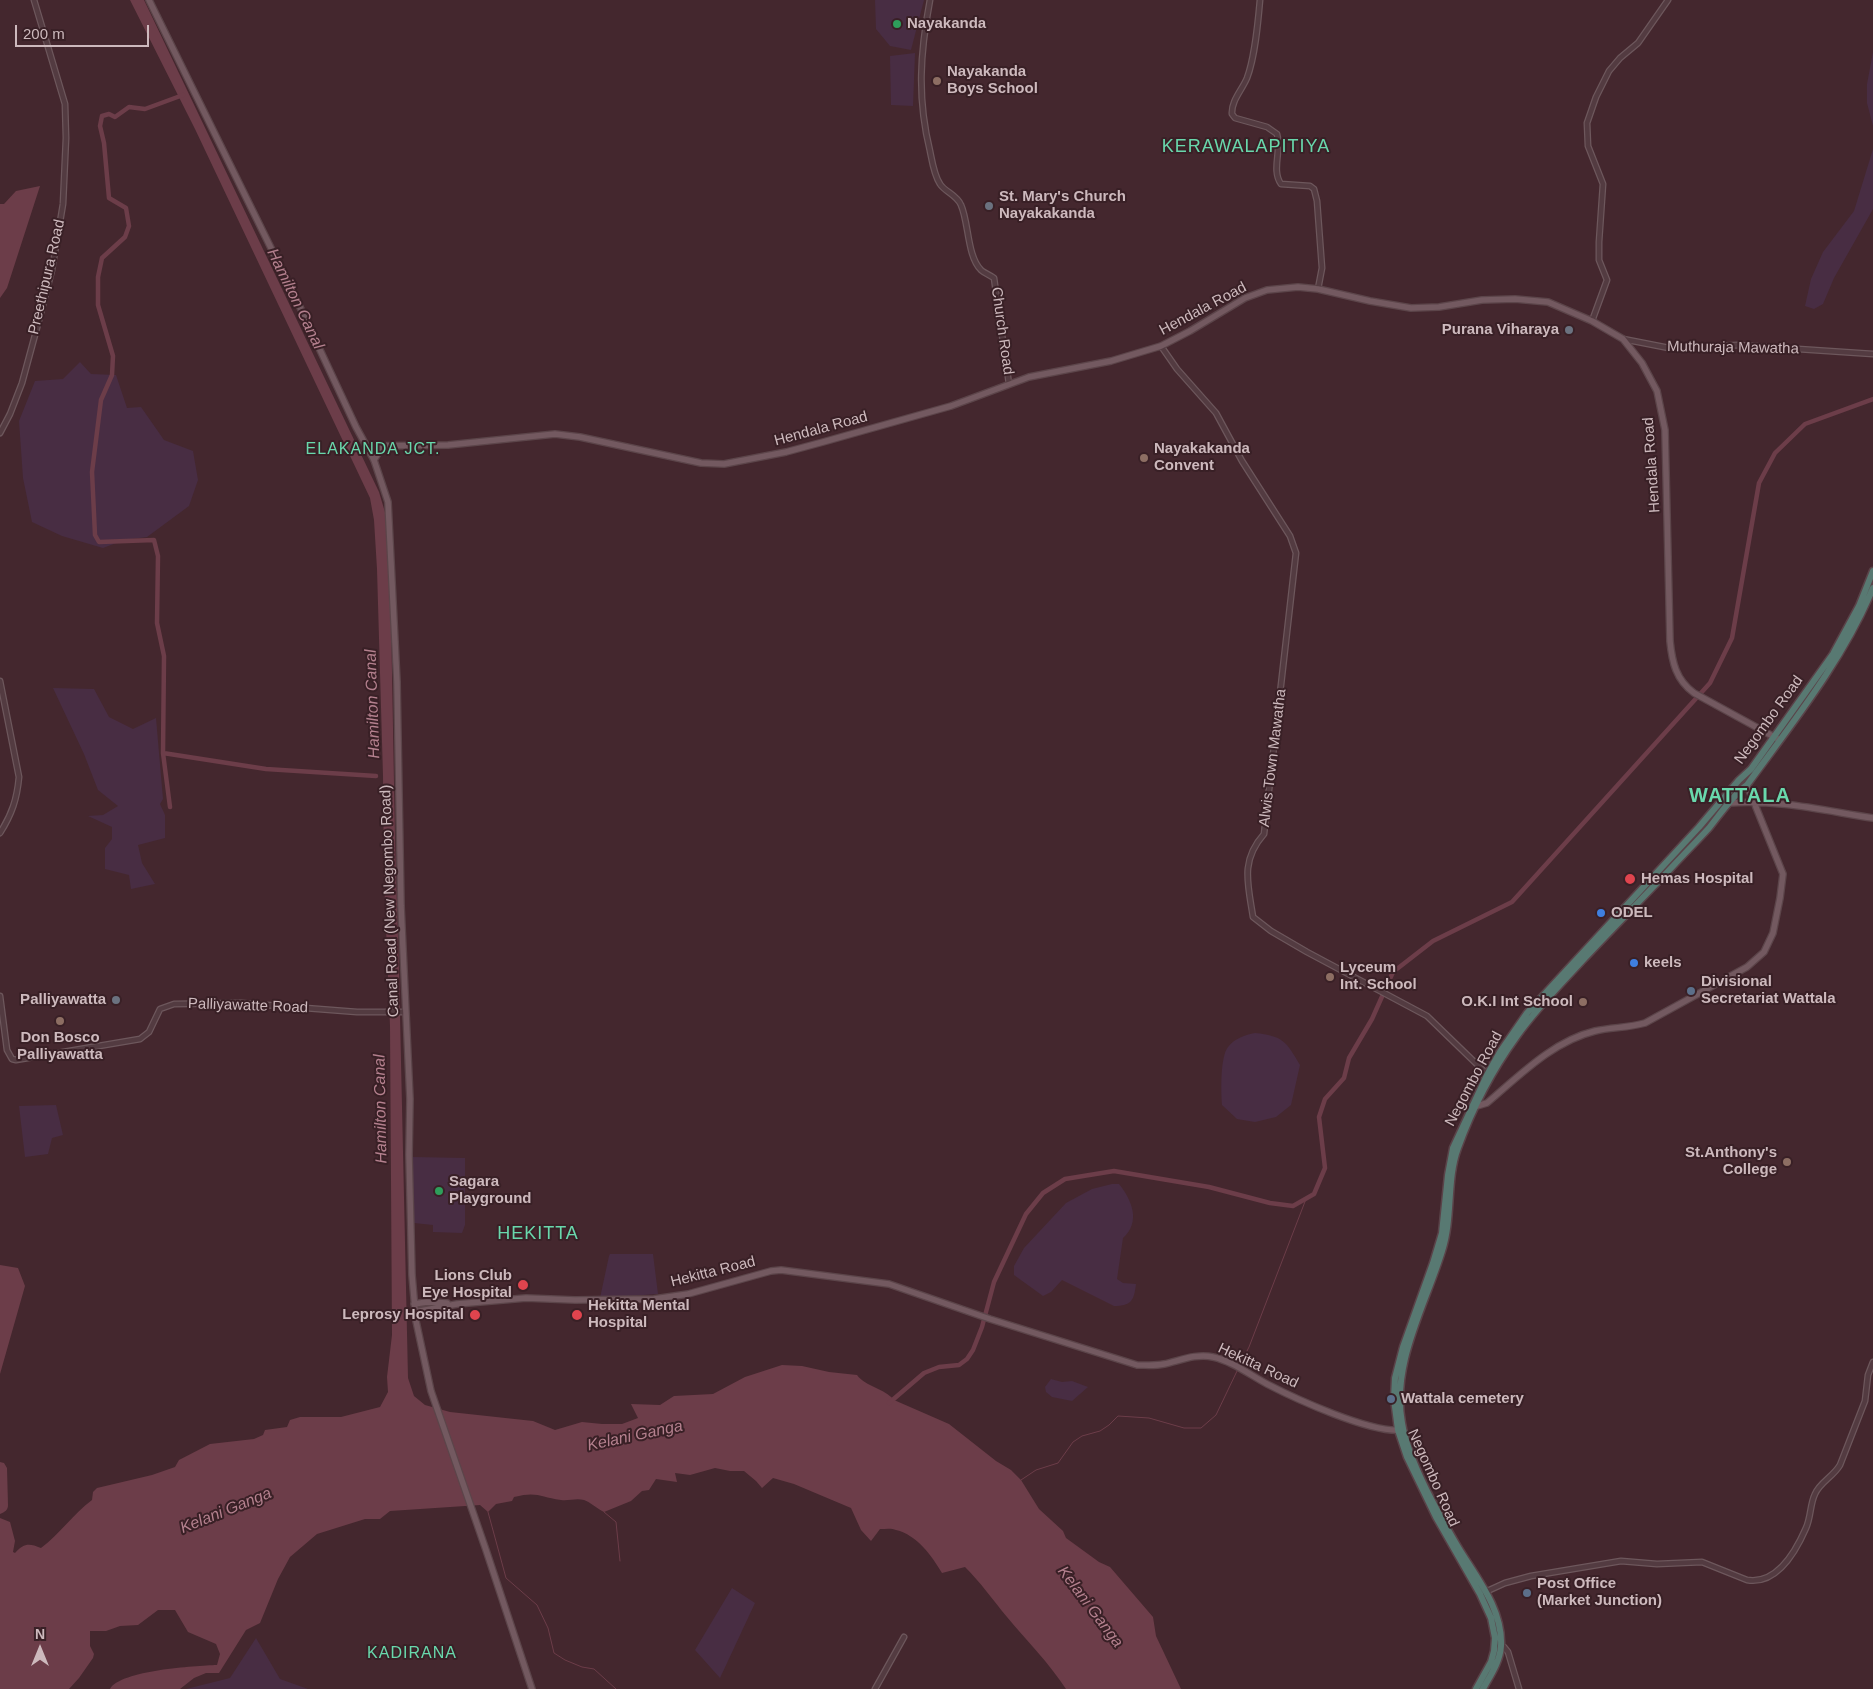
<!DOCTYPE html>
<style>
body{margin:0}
#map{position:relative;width:1873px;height:1689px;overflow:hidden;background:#44272e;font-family:Helvetica,sans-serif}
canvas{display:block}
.north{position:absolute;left:15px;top:1624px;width:50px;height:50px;-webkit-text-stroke:4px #392026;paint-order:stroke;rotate:0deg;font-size:14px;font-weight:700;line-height:20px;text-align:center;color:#cdb9bd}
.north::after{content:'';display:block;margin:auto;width:18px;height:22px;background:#cdb9bd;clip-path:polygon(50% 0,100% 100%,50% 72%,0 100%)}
.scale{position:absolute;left:15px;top:25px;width:134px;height:22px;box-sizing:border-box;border:2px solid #cdb9bd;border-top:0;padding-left:6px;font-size:15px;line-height:18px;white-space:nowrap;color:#cdb9bd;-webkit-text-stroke:4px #392026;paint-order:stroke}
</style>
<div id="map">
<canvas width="1873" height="1689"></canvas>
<div class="north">N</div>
<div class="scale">200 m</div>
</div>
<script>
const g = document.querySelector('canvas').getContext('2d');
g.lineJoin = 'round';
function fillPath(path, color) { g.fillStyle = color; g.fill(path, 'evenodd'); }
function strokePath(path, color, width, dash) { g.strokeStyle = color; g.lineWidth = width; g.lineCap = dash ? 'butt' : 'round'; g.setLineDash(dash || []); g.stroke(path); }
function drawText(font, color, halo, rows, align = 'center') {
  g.font = font + ' Helvetica,sans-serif'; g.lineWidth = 4; g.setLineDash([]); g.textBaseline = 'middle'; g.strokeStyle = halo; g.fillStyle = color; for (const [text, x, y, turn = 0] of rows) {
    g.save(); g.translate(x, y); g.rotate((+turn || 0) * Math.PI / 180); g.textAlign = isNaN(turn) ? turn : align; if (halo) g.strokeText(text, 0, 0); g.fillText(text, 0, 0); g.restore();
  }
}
const green = new Path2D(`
 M875,0H924L911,50L890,46L876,29Z
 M1873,52V126L1867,103V84Z
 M915,53L913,106L891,105L890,56Z
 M1873,149V209L1834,278L1823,304L1814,309L1805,306L1811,279L1823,252L1854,211Z
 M80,362L91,374L116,375L127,408L141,407L164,440L193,451L198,480L189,506L147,537L124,540L103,548L62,536L32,522L23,478L19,421L35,381L63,379Z
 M53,688L94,689L109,717L133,729L156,718L163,799L160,804L165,815V838L138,845L142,863L155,884L131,889L129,875L105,869V848L112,839V827L88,816L103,815L118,806L98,790L84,754Z
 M1255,1033C1283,1036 1286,1041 1300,1065L1291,1105L1276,1117L1255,1122L1237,1119L1222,1105C1221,1092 1220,1057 1228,1047C1235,1038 1245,1035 1255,1033Z
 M56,1105L63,1135L52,1138L48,1154L25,1157L19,1106Z
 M412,1157L465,1158V1225L462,1233L433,1232V1225L414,1223Z
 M1112,1184H1119C1132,1200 1141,1222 1123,1238L1117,1279L1123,1283L1136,1284C1134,1300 1132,1306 1114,1306L1062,1280L1051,1292L1043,1296L1014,1275V1266L1024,1248L1066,1203L1092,1189Z
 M610,1254H653L658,1294L600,1298L609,1256Z
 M1051,1379L1062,1382L1072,1381L1088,1387L1072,1401L1052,1397L1046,1392L1045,1387Z
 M732,1588L755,1603L720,1678L695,1650Z
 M256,1638L280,1679L308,1689H186L230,1678Z`);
const water = new Path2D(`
 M130,0H144L379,492L387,519L390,562L395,839L399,971L408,1378L414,1396L425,1405L450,1412L533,1421L555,1430L582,1422L602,1424H622L638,1418L631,1404L660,1405L674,1396L713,1394L745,1377L782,1365L802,1366L829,1372L857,1375C866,1387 884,1388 894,1400L949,1424L996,1461L1011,1470L1021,1480L1039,1509L1063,1531L1066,1538L1099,1562L1110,1567L1153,1617L1156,1636L1181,1689H1066C1049,1663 1027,1641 1007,1617C993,1600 981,1583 965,1567L942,1573C932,1556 917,1535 896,1530C892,1528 885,1529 880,1529L871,1541L861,1530L851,1508L794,1484L773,1478L762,1488L756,1481L744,1471H730L715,1468L690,1475L675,1473L677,1482L656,1479L649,1490L642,1491L631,1501L604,1512C598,1509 590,1502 584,1500C576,1498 569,1501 561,1500C540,1497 537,1491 514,1497L512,1501L496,1504L488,1512L480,1505L390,1511L380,1519H365L317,1534L290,1557L278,1579L260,1623L246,1630L219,1673H206L194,1678L180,1689H110C121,1670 195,1666 217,1665L220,1654L216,1644L188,1632L175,1610H158L138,1625L120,1626L106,1631H90V1646L94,1654L93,1658L79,1678L69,1689H0V1518L10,1522L15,1541L13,1552L15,1553C24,1543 29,1543 41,1548C60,1534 73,1514 92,1500L93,1492L97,1488L152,1475L175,1467L179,1460L210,1444L254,1439L263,1435L265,1430L287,1427L290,1420L300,1417H341L380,1407L388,1392L387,1377L392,1335L390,1026L384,878L383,776L377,569L374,520L370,498L195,129Z
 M40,186L7,288L0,298V204H4L16,191Z
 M0,1265L18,1268L25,1286L0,1374Z
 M0,1462L4,1463L7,1468L8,1505C8,1510 5,1512 0,1514Z`);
const stream = new Path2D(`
 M1240,1365L1249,1347L1306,1199
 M1021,1480L1036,1470L1058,1463L1073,1442L1082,1436L1100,1431L1109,1425L1118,1416L1149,1418L1184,1428H1201L1216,1415L1238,1369
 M488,1512L506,1578L537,1605L548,1628L554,1653L565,1660L582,1667L594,1669L616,1689
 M604,1512L616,1522L620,1561`);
const canal = new Path2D(`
 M163,753L266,769L376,776
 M170,807L163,753L164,656L157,623L158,556L154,540L99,542L95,535L92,472L101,400L112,375L113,356L98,305V277L102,258L125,237L129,226L126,208L109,198L104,143L100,126L102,116L109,114L115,117L129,107L145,109L183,95
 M889,1403L924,1373L939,1367L959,1365L967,1359L973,1350L982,1327L994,1282L1026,1214L1043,1193L1065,1179L1114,1171L1209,1187L1270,1203L1293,1206L1314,1194L1325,1168L1319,1117L1325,1099L1344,1078L1349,1058L1372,1019L1393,972L1433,941L1512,902L1710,683L1732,638L1759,483L1775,453L1805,424L1873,399`);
const minor = new Path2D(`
 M930,0C920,53 917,98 930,151C932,161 934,175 940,184C945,192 957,195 961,205C969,223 967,256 981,270C984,273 990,275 994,278L1009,384
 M1260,0C1258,23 1255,57 1247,78C1242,90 1231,101 1232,114L1235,118L1267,127L1277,134C1282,150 1271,170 1281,184L1310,186L1314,189L1317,201L1322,268L1318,289
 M1592,321L1607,280L1599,260V242L1603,184L1588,146L1587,123L1596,97L1609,71L1620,58L1638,43L1668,0
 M1623,339L1669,348L1738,345L1873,354
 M1161,346L1177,369L1216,413L1242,461L1290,536L1296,553L1264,834C1240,861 1248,884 1253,917L1271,931L1307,952L1427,1016L1489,1076
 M0,433L10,414L22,383L38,324L52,270L63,204L66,138L65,104L34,0
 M0,681L19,777C17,799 12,814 0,833
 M0,996L7,1050L12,1059L16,1060L140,1039L149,1032L160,1009L174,1004L241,1003L357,1012H406
 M1483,1593L1505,1583L1531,1576L1621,1561L1657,1564L1702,1562L1747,1580C1777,1585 1796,1551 1806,1528C1811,1517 1810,1504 1815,1494C1820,1482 1833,1477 1840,1465L1865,1401L1868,1375L1873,1362
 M1499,1646L1504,1647L1508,1652L1519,1689
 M875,1689L904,1637`);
const major = new Path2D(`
 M149,0L299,305L356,427L374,460L388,502L397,682L401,906L410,1099L409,1155L412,1275L416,1321L431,1391L486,1550L532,1689
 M368,448L374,446L448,445L555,434L580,437L701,463L724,464L786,452L823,442L951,406L1029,377L1111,361L1161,346L1190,331L1245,298L1267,290L1298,287L1318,289L1370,301L1411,308L1439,307L1482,300L1515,299L1548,302L1592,321L1623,339L1642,363L1657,391L1665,430L1670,641C1672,662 1676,680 1694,693L1778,739
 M374,460L379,452L389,448
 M1729,803C1777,799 1826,811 1873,818
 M1473,1105L1477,1106L1487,1103C1519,1076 1553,1041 1595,1031C1612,1027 1628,1028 1645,1023L1747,967L1764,952L1773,933L1780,898L1783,874L1747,785
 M414,1304L427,1302L447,1303
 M415,1312L457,1304L526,1298L575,1300L654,1299L688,1294L771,1271L781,1270L889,1284L990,1319L1137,1365C1146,1365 1155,1366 1164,1364C1179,1361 1196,1353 1213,1357C1232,1361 1250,1375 1267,1384C1296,1399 1370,1433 1401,1430`);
const highway = new Path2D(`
 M1476,1689L1491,1662L1494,1651L1495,1638L1491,1618L1480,1594L1436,1517L1407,1457L1398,1430L1394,1399L1395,1378L1403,1347L1433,1263L1442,1233L1448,1175L1453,1148L1487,1075L1500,1052L1527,1013L1699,827L1739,780L1751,769L1833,654L1859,606L1873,571
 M1483,1689C1490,1676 1500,1662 1501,1646C1503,1609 1476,1577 1458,1547C1438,1513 1408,1461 1402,1423C1391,1364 1425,1306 1442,1251C1453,1218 1446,1180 1458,1148C1472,1109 1493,1069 1517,1036C1536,1009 1560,985 1582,961C1612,929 1643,898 1673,866C1685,853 1697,841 1709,828C1721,813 1732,796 1747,785C1793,722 1843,660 1873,588`);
const markers = [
 [897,24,5,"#2e9e5b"],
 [937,81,5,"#8d6e63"],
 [989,206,5,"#6b7280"],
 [1569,330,5,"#6b7280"],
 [1144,458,5,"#8d6e63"],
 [1630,879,6,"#e0444e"],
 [1601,913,5,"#3f7fe0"],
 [1634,963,5,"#3f7fe0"],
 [1330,977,5,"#8d6e63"],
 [1691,991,5,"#5c6f8a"],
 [116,1000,5,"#6b7280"],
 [1583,1002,5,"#8d6e63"],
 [60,1021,5,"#8d6e63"],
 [1787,1162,5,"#8d6e63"],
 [439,1191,5,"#2e9e5b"],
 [523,1285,6,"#e0444e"],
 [475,1315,6,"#e0444e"],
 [577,1315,6,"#e0444e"],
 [1391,1399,5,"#5c6f8a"],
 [1527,1593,5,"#5c6f8a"]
];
const poiNames = [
 ["Nayakanda",907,24],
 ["Nayakanda",947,72],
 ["Boys School",947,89],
 ["St. Mary's Church",999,197],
 ["Nayakakanda",999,214],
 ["Purana Viharaya",1559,330,"right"],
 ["Nayakakanda",1154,449],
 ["Convent",1154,466],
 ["Hemas Hospital",1641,879],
 ["ODEL",1611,913],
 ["keels",1644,963],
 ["Lyceum",1340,968],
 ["Int. School",1340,985],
 ["Divisional",1701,982],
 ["Secretariat Wattala",1701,999],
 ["Palliyawatta",106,1000,"right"],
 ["O.K.I Int School",1573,1002,"right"],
 ["Don Bosco",60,1038,"center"],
 ["Palliyawatta",60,1055,"center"],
 ["St.Anthony's",1777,1153,"right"],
 ["College",1777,1170,"right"],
 ["Sagara",449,1182],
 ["Playground",449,1199],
 ["Lions Club",512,1276,"right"],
 ["Eye Hospital",512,1293,"right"],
 ["Hekitta Mental",588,1306],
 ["Hospital",588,1323],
 ["Leprosy Hospital",464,1315,"right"],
 ["Wattala cemetery",1401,1399],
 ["Post Office",1537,1584],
 ["(Market Junction)",1537,1601]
];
const streetNames = [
 ["Preethipura Road",47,277,-77],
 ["Hendala Road",1203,309,-28],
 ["Church Road",1002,331,82],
 ["Muthuraja Mawatha",1733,348,1],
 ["Hendala Road",821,429,-15],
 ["Hendala Road",1652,465,-94],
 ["Negombo Road",1769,720,-54],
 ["Alwis Town Mawatha",1273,758,-83],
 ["Canal Road (New Negombo Road)",390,901,-92],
 ["Palliyawatte Road",248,1006,2],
 ["Negombo Road",1474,1079,-62],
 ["Hekitta Road",713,1272,-14],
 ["Hekitta Road",1258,1366,25],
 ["Negombo Road",1433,1478,66]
];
const waterNames = [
 ["Hamilton Canal",295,299,64],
 ["Hamilton Canal",373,704,-92],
 ["Hamilton Canal",381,1109,-91],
 ["Kelani Ganga",635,1436,-12],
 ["Kelani Ganga",226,1511,-22],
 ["Kelani Ganga",1090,1607,53]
];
const neighbourhoodNames = [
 ["ELAKANDA JCT.",373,450],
 ["KADIRANA",412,1654]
];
const quarterNames = [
 ["KERAWALAPITIYA",1246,147],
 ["HEKITTA",538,1234]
];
const districtNames = [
 ["WATTALA",1740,796]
];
fillPath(green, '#482d43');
fillPath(water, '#6c3d49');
strokePath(stream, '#6c3d49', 1);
strokePath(canal, '#6c3d49', 4.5);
strokePath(minor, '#6d575c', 7);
strokePath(major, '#5c454a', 8);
strokePath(highway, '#5a4349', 9);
strokePath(minor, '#533b41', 4.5);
strokePath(major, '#735960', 5.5);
strokePath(highway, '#587972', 6);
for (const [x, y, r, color] of markers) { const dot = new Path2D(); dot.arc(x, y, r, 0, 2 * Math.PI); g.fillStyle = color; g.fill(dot); strokePath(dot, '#392026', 2); }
drawText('bold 15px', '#cdb9bd', '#392026', poiNames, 'left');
drawText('15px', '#cdb9bd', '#392026', streetNames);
drawText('italic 16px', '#b4808e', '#392026', waterNames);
g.letterSpacing = '1px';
drawText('16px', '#69d8ac', '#392026', neighbourhoodNames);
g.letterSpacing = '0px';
g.letterSpacing = '1px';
drawText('18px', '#69d8ac', '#392026', quarterNames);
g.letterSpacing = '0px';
g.letterSpacing = '1px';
drawText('bold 20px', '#69d8ac', '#392026', districtNames);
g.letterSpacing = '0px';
</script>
